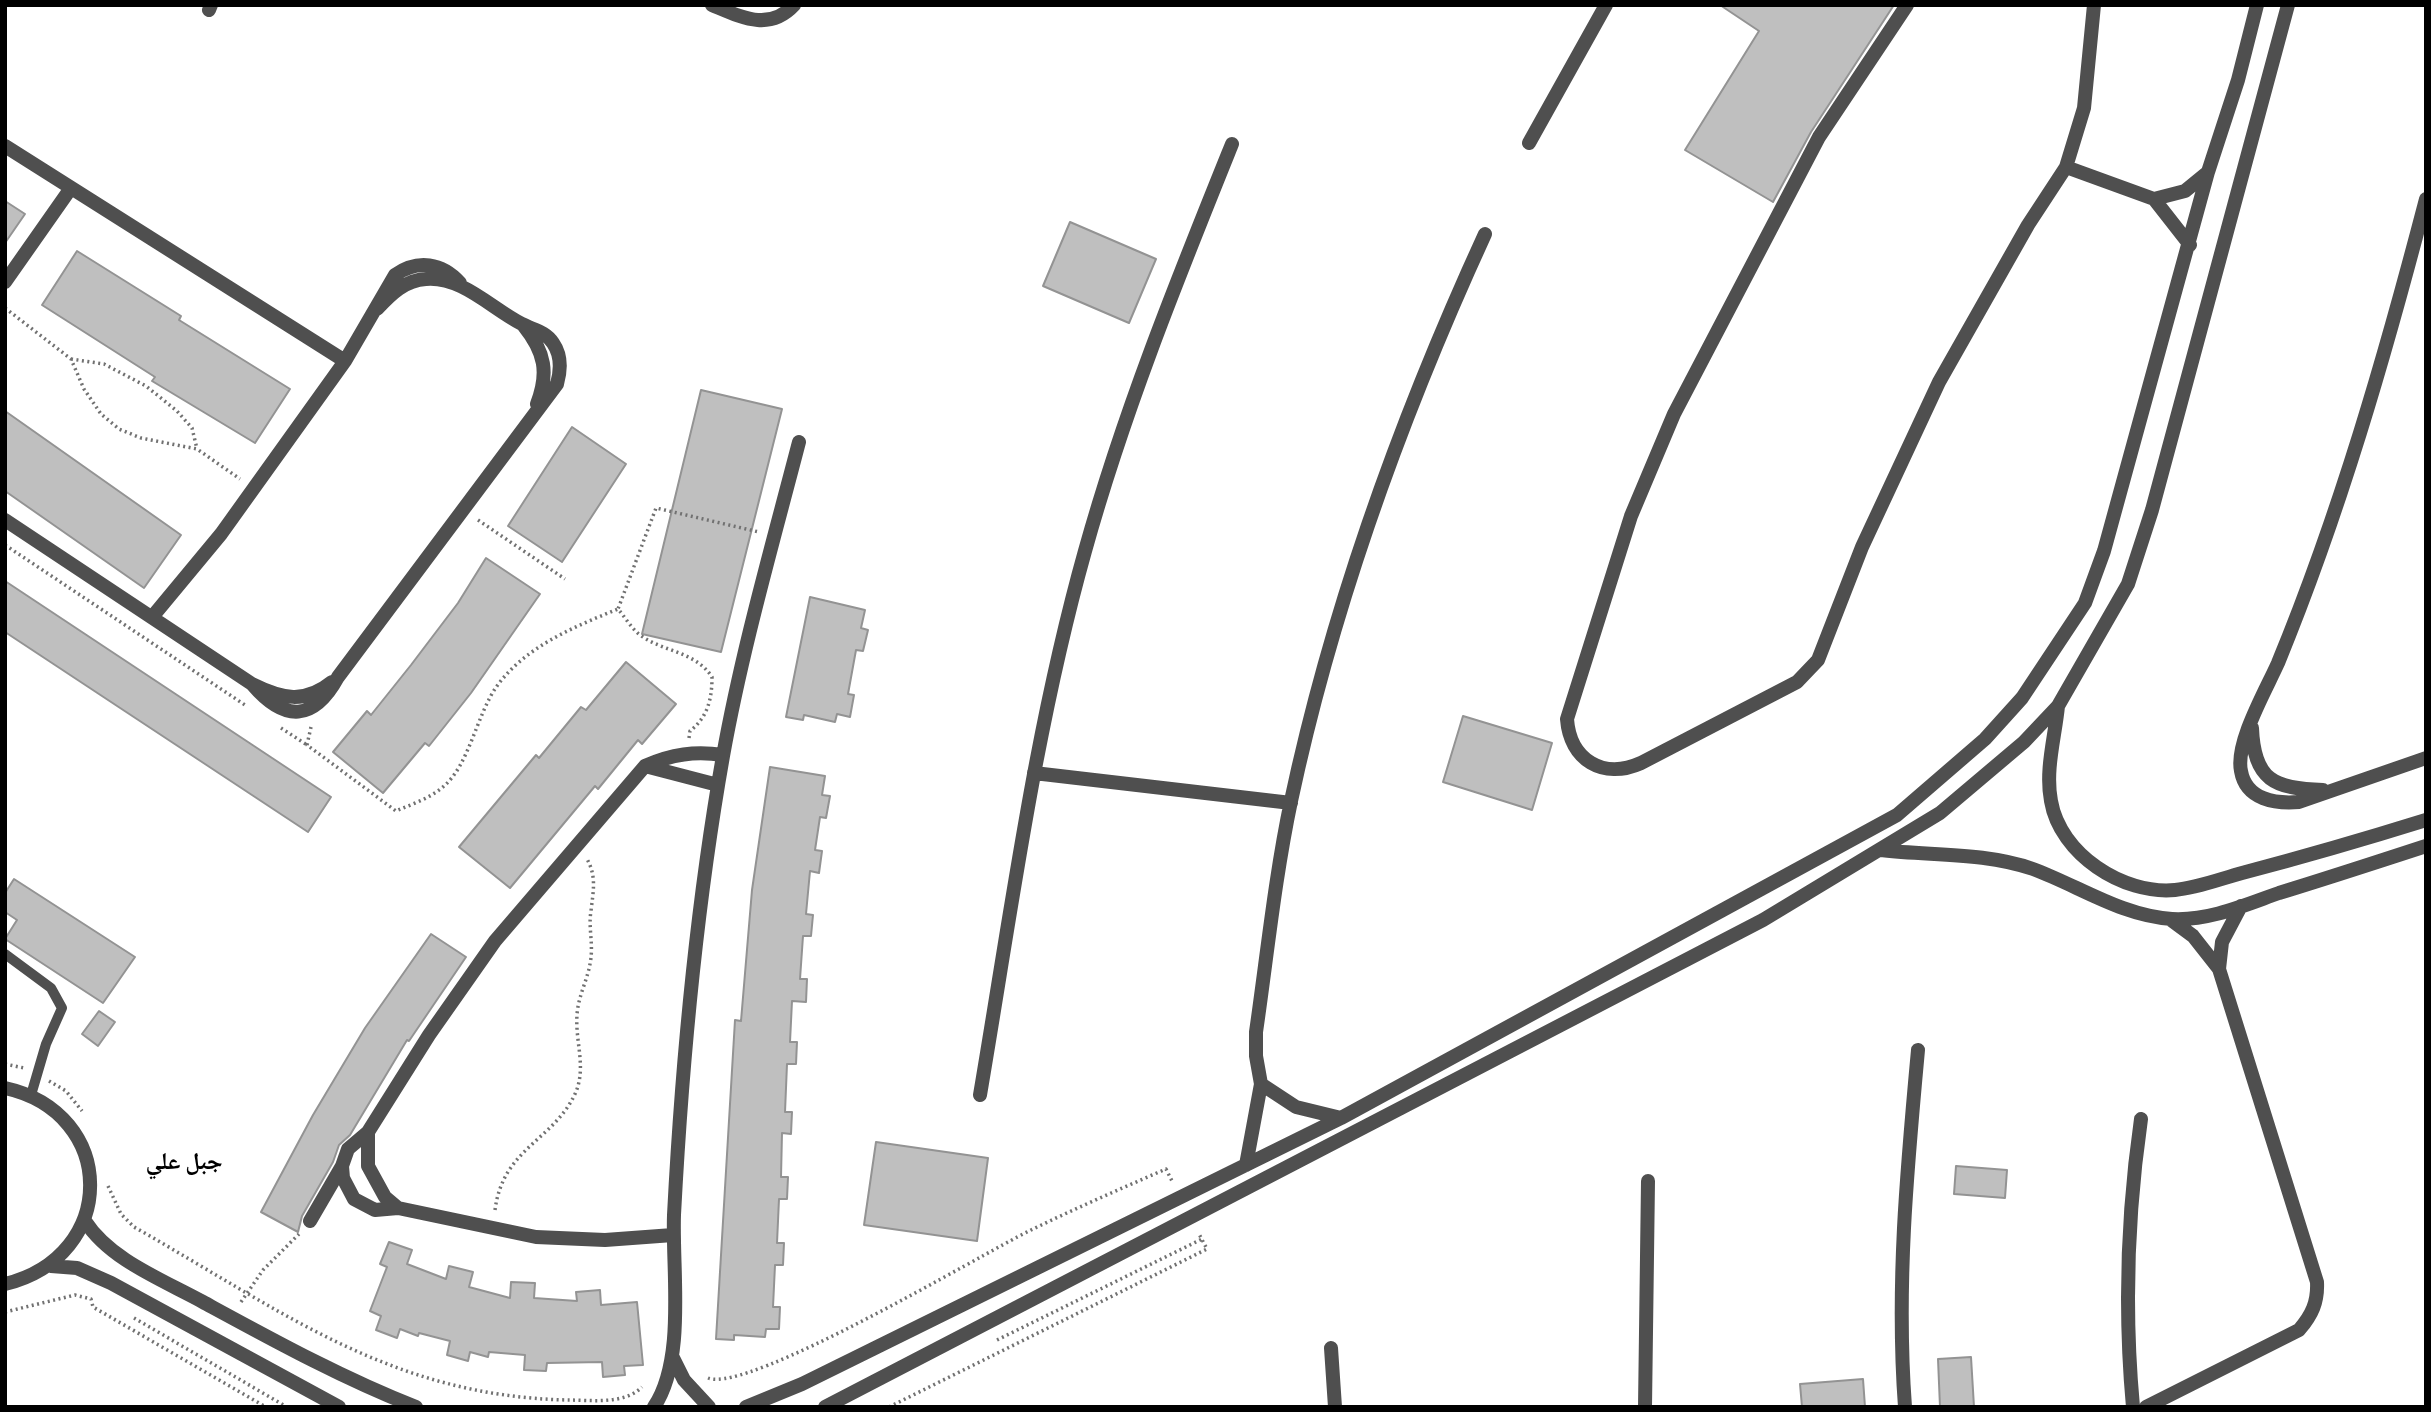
<!DOCTYPE html>
<meta charset="utf-8">
<style>
body{margin:0}
#map{position:relative;width:2431px;height:1412px;overflow:hidden;background:#fff;font-family:Manrope,sans-serif}
canvas{display:block}
.frame{position:absolute;inset:0;border:7px solid #000;pointer-events:none}
</style>
<div id="map">
<canvas width="2431" height="1412"></canvas>
<div class="frame"></div>
</div>
<script>
const g = document.querySelector('canvas').getContext('2d');
g.lineJoin = 'round';
function fillPath(path, color) { g.fillStyle = color; g.fill(path, 'evenodd'); }
function strokePath(path, color, width, dash) { g.strokeStyle = color; g.lineWidth = width; g.lineCap = dash ? 'butt' : 'round'; g.setLineDash(dash || []); g.stroke(path); }
function drawText(font, color, halo, rows, align = 'center') {
  g.font = font + ' Manrope,"Noto Naskh Arabic",sans-serif'; g.lineWidth = 5; g.setLineDash([]); g.textBaseline = 'middle'; g.strokeStyle = halo; g.fillStyle = color; for (const [text, x, y, turn = 0] of rows) {
    g.save(); g.translate(x, y); g.rotate((+turn || 0) * Math.PI / 180); g.textAlign = isNaN(turn) ? turn : align; if (halo) g.strokeText(text, 0, 0); g.fillText(text, 0, 0); g.restore();
  }
}
const building = new Path2D(`
 M1720,5H1894L1811,132L1773,202L1685,150L1759,31Z
 M5,201L25,214L5,243Z
 M1070,222L1156,259L1129,323L1043,286Z
 M77,251L181,316L179,320L290,389L255,443L152,381L155,377L42,305Z
 M701,390L782,409L721,652L642,634Z
 M5,411L181,535L144,588L5,491Z
 M572,427L626,464L562,562L508,526Z
 M486,558L540,594L471,693L429,746L425,743L383,793L333,752L367,711L371,715L411,665L458,603Z
 M5,581L331,797L308,832L5,632Z
 M810,597L865,610L861,628L868,630L863,651L856,650L848,694L854,695L850,717L837,714L835,722L804,715L803,720L786,717Z
 M626,662L676,704L642,744L638,740L598,789L595,786L510,888L459,847L536,755L539,758L581,707L586,710Z
 M1463,716L1552,743L1532,810L1443,782Z
 M770,767L825,776L822,795L830,796L826,818L820,817L815,850L822,851L819,873L810,871L806,914L813,915L811,936H803L800,979H807L806,1002L792,1001L790,1042H797L796,1064H787L785,1112H792L791,1134L782,1133L781,1177H788L787,1199H779L777,1243H784L783,1265H775L773,1307H780L779,1329H766L765,1337L734,1335V1340L716,1339L735,1020L741,1021L752,890Z
 M14,879L135,957L103,1003L5,939L17,920L5,912V893Z
 M431,934L466,957L409,1041L407,1040L350,1135L339,1145L333,1162L302,1216L298,1232L261,1212L313,1115L365,1028Z
 M99,1011L115,1022L98,1046L82,1034Z
 M876,1142L988,1158L977,1241L864,1225Z
 M1956,1166L2007,1170L2005,1198L1954,1194Z
 M389,1242L412,1250L407,1264L446,1279L449,1266L473,1272L469,1287L510,1298L511,1282L535,1283L534,1298L577,1301L576,1292L600,1290L601,1305L637,1302L643,1365L624,1366L625,1375L603,1377L602,1362L547,1363L546,1371L524,1370L525,1355L489,1352L488,1357L470,1352L468,1361L447,1355L450,1341L419,1333L418,1336L400,1329L397,1338L376,1330L381,1316L370,1311L387,1267L380,1264Z
 M1971,1357L1974,1407H1940L1938,1359Z
 M1863,1379L1865,1407H1802L1800,1384Z`);
const path = new Path2D(`
 M5,308L71,359L84,389L101,414L119,429L141,438L197,449L240,479
 M71,359L104,364L146,386L177,411L192,428L197,449
 M478,520L565,579
 M5,545L245,705
 M311,727L307,745L396,811C412,804 431,798 444,786C469,765 477,714 497,686C526,646 574,627 618,609
 M281,728L307,745
 M689,738L690,731C708,717 712,698 712,677C695,651 663,652 640,635C631,628 625,617 618,609L656,508L759,532
 M5,1064L24,1068
 M49,1081L66,1091L82,1111
 M108,1186L121,1214L134,1227C281,1310 390,1396 567,1400C591,1400 624,1405 642,1387
 M495,1210C503,1148 553,1141 575,1094C587,1068 575,1042 577,1015C578,997 587,981 590,964C594,945 588,928 591,911C593,892 597,877 587,859
 M241,1302L263,1270L299,1234
 M5,1312L75,1295L91,1299L93,1307L266,1407
 M134,1318L287,1407
 M997,1340L1202,1239
 M708,1378C748,1394 980,1255 1029,1231C1074,1209 1120,1189 1166,1169L1172,1181
 M889,1407L1207,1249L1199,1234`);
const lane = new Path2D(`
 M5,954L51,988L62,1008L46,1044L31,1095`);
const street = new Path2D(`
 M712,5C741,17 769,32 794,5
 M1907,5L1819,137L1674,414L1631,516L1567,719C1570,760 1603,780 1641,763L1797,682L1818,660L1862,547L1939,382L2028,225L2066,167L2084,108L2094,5
 M209,10L211,5
 M1529,143L1606,5
 M5,146L345,361
 M2066,167L2154,199L2190,245
 M2154,199L2185,191L2207,173
 M2426,199C2385,356 2340,512 2278,663C2266,690 2235,743 2241,771C2246,800 2276,804 2299,802L2426,758
 M5,282L71,188
 M524,326C545,352 549,373 537,404
 M5,520L252,684C282,699 305,704 332,682
 M153,616L221,534L345,361L395,275C418,259 442,263 460,283
 M252,684C285,723 314,721 338,677L557,384C561,370 562,356 553,343C545,331 533,330 522,324C492,309 462,276 426,279C405,280 391,294 377,309
 M2058,706C2055,737 2045,770 2051,801C2060,854 2123,895 2175,890C2197,888 2220,879 2242,873C2303,857 2365,839 2426,820
 M2252,728C2254,780 2274,789 2323,790
 M645,766L718,785
 M1034,773L1291,803
 M1881,850C1931,856 1984,852 2033,869C2079,886 2122,916 2172,919C2209,921 2245,905 2279,893C2328,878 2377,862 2426,846
 M2219,969L2222,942L2241,906
 M1261,1084L1296,1107L1341,1118
 M5,1088C118,1113 119,1256 5,1284
 M980,1095C1011,913 1035,729 1085,551C1124,411 1178,278 1232,144
 M368,1132L348,1149L342,1166L343,1178L354,1199L375,1210L398,1208L536,1237L605,1240L673,1235
 M1246,1165L1261,1084L1256,1056V1032C1267,956 1275,877 1291,801C1333,604 1401,417 1485,234
 M398,1208L385,1197L368,1166V1132L429,1035L495,941L645,766C672,754 695,751 723,755
 M85,1221C110,1260 163,1280 203,1302C273,1340 342,1378 416,1407
 M310,1221L342,1166
 M51,1266L77,1268L111,1283L339,1407
 M1331,1348L1335,1407
 M673,1358L684,1380L709,1407
 M654,1407C686,1359 672,1272 674,1215C682,1061 696,909 723,756C742,650 772,546 799,442
 M746,1407L802,1384L1341,1118L1897,815L1985,739L2022,698L2085,603L2104,551L2208,172L2238,80L2257,5
 M825,1407L1763,920L1940,813L2024,742L2058,706L2128,584L2152,510L2288,5
 M1645,1407L1648,1181
 M1905,1407C1896,1287 1907,1169 1918,1050
 M2133,1407C2124,1309 2127,1216 2141,1119
 M2146,1407L2299,1330C2312,1315 2318,1302 2317,1282L2219,969L2193,936L2170,919`);
const districtNames = [
 ["جبل علي",184,1162]
];
fillPath(building, '#bfbfbf');
strokePath(building, '#939393', 2);
strokePath(path, '#717171', 3.5, [2, 3.5]);
strokePath(lane, '#4f4f4f', 10);
strokePath(street, '#4f4f4f', 14);
drawText('bold 24px', '#000', '#fff', districtNames);
</script>
